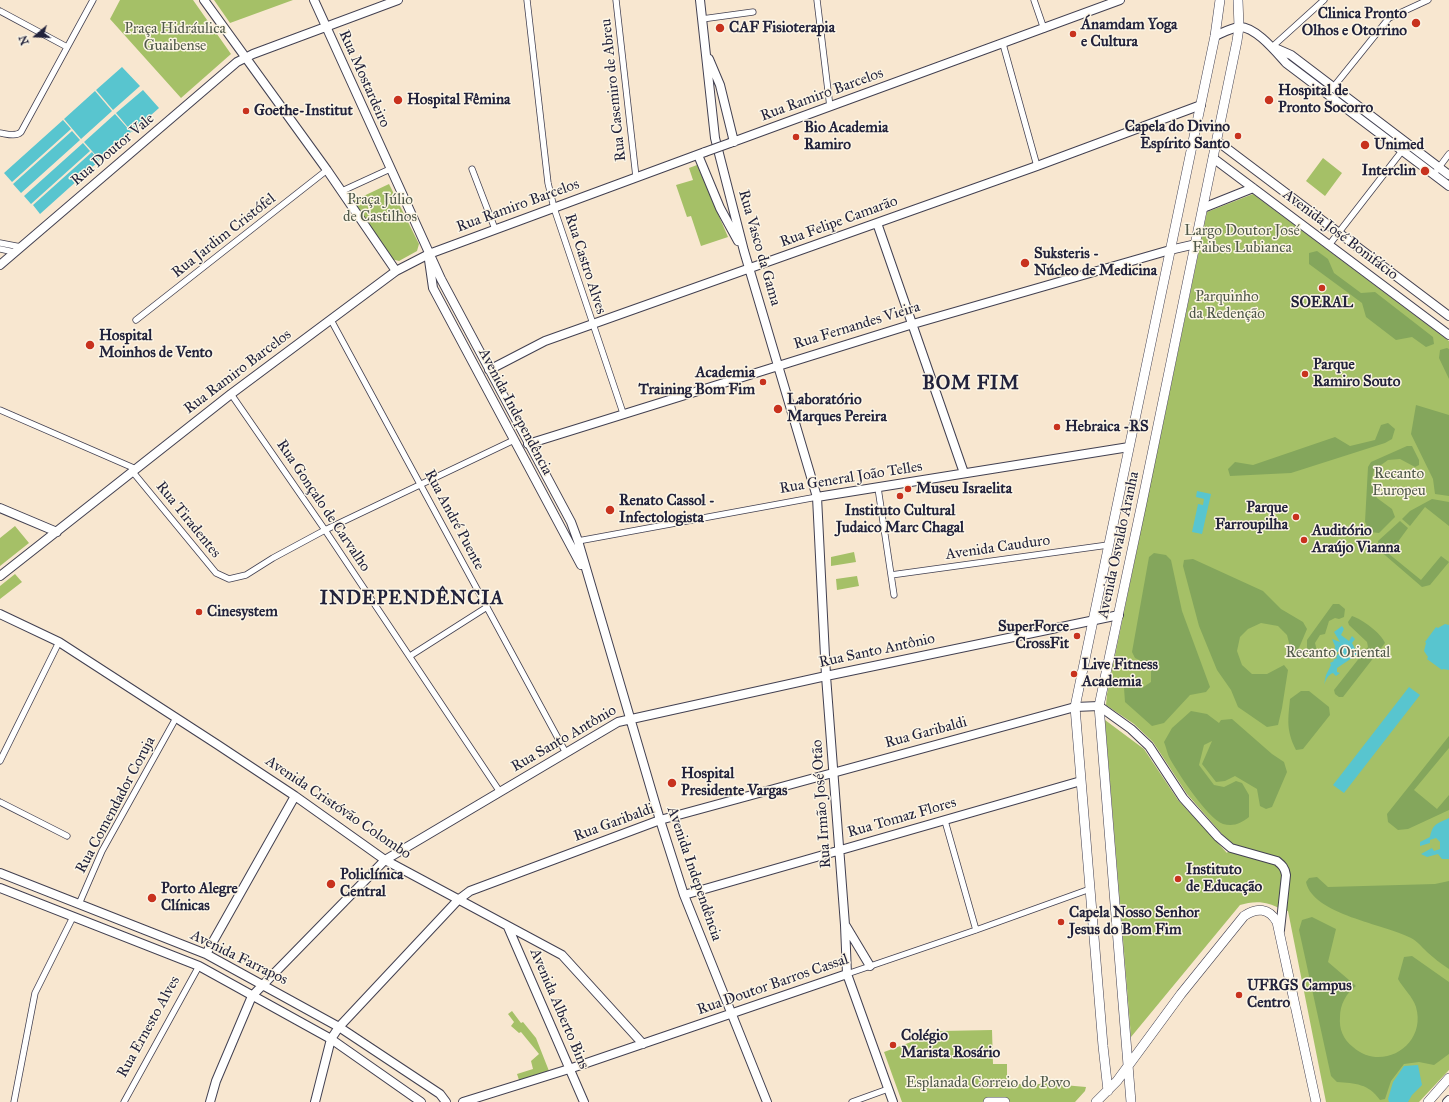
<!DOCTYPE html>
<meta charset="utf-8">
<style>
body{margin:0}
#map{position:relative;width:1449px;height:1102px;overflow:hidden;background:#f8e7d0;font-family:"IM FELL Great Primer",serif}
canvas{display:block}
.north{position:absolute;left:16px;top:16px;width:40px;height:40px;-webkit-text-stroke:3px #fcf5e5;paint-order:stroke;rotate:251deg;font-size:11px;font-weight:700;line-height:16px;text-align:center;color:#22223b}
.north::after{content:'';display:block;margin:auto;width:14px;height:18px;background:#22223b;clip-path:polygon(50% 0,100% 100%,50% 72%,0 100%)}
</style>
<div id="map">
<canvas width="1449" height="1102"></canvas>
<div class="north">N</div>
</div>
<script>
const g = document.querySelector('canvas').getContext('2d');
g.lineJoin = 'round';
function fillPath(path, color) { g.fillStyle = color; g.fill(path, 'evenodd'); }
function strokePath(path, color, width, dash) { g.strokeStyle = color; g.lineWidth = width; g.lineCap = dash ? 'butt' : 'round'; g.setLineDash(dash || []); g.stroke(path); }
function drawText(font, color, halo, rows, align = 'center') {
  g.font = font + ' "IM FELL Great Primer",serif'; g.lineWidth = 3; g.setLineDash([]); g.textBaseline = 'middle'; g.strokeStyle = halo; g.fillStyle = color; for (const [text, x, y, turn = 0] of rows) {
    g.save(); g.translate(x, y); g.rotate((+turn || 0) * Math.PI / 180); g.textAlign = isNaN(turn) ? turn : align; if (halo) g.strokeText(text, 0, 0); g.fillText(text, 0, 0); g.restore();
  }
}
const green = new Path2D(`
 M120,0H193L231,54L181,98L110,19Z
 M214,0H293L230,23Z
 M1323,158L1342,173L1325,196L1306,181Z
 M697,165L728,237L701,246L691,216L687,217L676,185L693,180L689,168Z
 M389,184L419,244L417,251L399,261L391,259L353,201Z
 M1253,194L1449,341V1070L1419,1102H1326L1288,911C1281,910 1276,906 1269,904C1260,901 1249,902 1240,905L1131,1037L1105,720L1144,749L1178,800L1227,853L1233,844L1221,833L1187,794L1153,742L1134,724L1106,705L1107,694L1207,212Z
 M15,526L29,543L0,566V538Z
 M854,552L856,562L831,566V557Z
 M15,574L22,582L0,599V586Z
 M857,576L859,586L837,590L836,579Z
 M512,1011L521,1023L523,1022L536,1038L549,1071L519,1080L517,1074L533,1069L531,1061L539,1054L521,1032L519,1033L511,1026L514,1022L508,1014Z
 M992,1030L993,1064H1007V1084H1040L1041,1083L1086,1087L1085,1091L1075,1102H902L884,1052L941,1031Z`);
const forest = new Path2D(`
 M1317,251L1328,259L1334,273L1361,293L1375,292L1433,337L1434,344L1426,347L1412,337L1396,340L1366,317L1362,303L1309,264V253Z
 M1447,348L1449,349V379L1439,358L1440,350Z
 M1416,405L1449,415V496L1435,494L1433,479L1411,434Z
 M1388,423L1395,429L1392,439L1385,443L1291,473L1230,476L1228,469L1235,462L1253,465L1335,437L1350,446L1375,440L1381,425Z
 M1407,446H1412L1419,460V465L1415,467L1400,459L1388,460L1374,470L1371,482L1377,498L1392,509L1395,517L1379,533L1370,532L1365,522L1368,467L1371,462Z
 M1432,499L1449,502V526L1425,507L1410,526L1402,519L1410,511Z
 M1400,521L1408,528L1389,554L1421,580L1441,556L1449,562L1430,585L1422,587L1379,550L1378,541Z
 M1154,553L1166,555L1171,560L1182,611L1210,687L1206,692L1190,695L1164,723L1152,726L1125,702L1124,688L1130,683L1142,688L1151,682V666L1135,658L1132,652L1149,557Z
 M1193,559L1263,591L1281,609L1303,622L1307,629L1296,655H1290L1289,643L1287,635L1278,626L1261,623L1248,629L1240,637L1237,651L1242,665L1252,674H1267L1284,665L1288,670L1282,708L1278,725L1267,727L1238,707L1231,690L1217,670L1199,626L1183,566L1184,560Z
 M1333,604H1339L1345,609L1344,617L1339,619L1335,618L1329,621L1325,634L1320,635L1315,643L1318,655L1316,659H1309L1307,656V640Z
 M1352,616C1362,619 1382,634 1385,643L1343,697H1339L1335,694L1334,690L1368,647L1367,642L1349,625L1348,622Z
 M1301,691H1309L1329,707L1330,715L1303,749L1296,750C1286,730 1288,720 1290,699Z
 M1191,711L1207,714L1219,723L1221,720L1232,719L1272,754L1284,762L1287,772L1272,807L1266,809L1260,806L1257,789L1235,776L1225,781L1216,782L1202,764L1212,741L1204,745L1199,765L1214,785L1224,787L1236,781L1242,783L1249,795V817C1241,823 1234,827 1223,824C1208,819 1177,772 1169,757C1167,752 1166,747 1164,742L1172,728Z
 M1449,736V748L1414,790L1437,809L1449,795V810L1408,829L1398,830L1388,822L1387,814Z
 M1317,877L1328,887L1435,884L1449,881V969C1441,964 1434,958 1427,952C1422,947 1417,941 1411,938C1385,924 1313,915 1306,882L1309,878Z
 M1312,917L1336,929L1328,962L1356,986C1346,993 1340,1005 1340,1017C1339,1029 1343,1039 1353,1047C1382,1073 1427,1045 1416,1007C1413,997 1403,988 1398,979L1404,957L1412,956L1449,982V1054L1434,1065L1419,1062L1404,1064L1391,1081L1385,1099L1380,1100C1369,1084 1355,1083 1337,1082L1331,1076L1299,930L1302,920Z`);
const water = new Path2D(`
 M122,67L140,86L113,110L96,90Z
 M143,90L159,108L132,132L116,113Z
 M95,91L112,111L81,139L64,119Z
 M115,114L131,132L100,160L84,142Z
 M63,120L71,129L12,182L4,173Z
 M72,131L80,140L21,193L13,184Z
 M83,143L90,151L31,204L24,196Z
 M92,152L99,161L40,214L33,205Z
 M1197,491L1211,494L1202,534L1192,532L1198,504L1203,505L1204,499L1196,497Z
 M1445,624L1449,625V670L1443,669L1442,670L1427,659L1428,657L1424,651L1426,643L1425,642L1436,627L1438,628Z
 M1342,626L1344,629L1341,635L1349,641L1352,636L1355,639L1352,643L1356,651H1361L1360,656L1355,655L1349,660L1337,668V672L1340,673L1336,676L1333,673C1328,675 1326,679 1324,685L1326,675L1331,665L1330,663L1334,661L1333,660L1337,658L1336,656L1341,652V650L1334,654L1335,646L1332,639L1340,642L1334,632Z
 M1409,687L1420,695L1344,793L1333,785Z
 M1449,818V859H1442L1438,854L1427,857L1421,854L1432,848L1434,851L1440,849V842L1436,838L1430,840V843L1420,846V842L1430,837C1433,823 1437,824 1449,818Z
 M1418,1065L1422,1085L1412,1095L1408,1102H1389L1388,1099L1393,1082L1404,1066Z`);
const street = new Path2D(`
 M527,0L548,183L554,208L623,413
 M616,0L636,177
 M817,0L830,107
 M1034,0L1044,29
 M0,11L67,47
 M702,19L753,12
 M1003,44L1037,166
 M1272,47L1324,0
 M1331,90L1389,18L1428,0
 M0,133C7,134 16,137 21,132L93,0
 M472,169L495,229
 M1437,170L1449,154
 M342,191L390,169
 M0,243L21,247
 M1329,245L1402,151
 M0,249L14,252
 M136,320L327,170
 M331,320L566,753
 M231,394L325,530L500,792
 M0,410L136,469
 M132,471L216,573L229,579L246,575L273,558L325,530L514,440
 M878,488L894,595
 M578,541L817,497
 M891,575L1108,545
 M410,656L487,607
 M0,761L59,642
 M0,802L67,836
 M945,821L976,930
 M79,904L102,851L176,718
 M847,974L976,930L1090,889
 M14,1102L35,993L73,917
 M124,1102L199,966
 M852,1102L888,1089`);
const secondary = new Path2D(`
 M204,0L327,170L396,271
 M314,0L441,279L571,522L578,541L660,820L684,895L767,1102
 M700,0L715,138L744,251L817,497L826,676L845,925L847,974L893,1102
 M1215,36C1222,33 1231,28 1239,27C1255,26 1276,52 1286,63L1449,186
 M1275,48L1291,55L1449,175
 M709,59L720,85L734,142
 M1217,141L1449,316
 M730,143L1120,0
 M698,155L720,208L738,241
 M1213,158L1449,335
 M1203,208L1253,188
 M877,223L964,473
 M429,260L433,288L581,565
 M0,265L237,62L253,54L398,0
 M489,370L545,341L1037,166L1201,105
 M528,444L913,324L1170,250L1196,244
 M817,497L1129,447
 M0,508L57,532
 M0,576L231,394L396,271L429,254L705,152
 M0,614L59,642L218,745L295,796L385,860L562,955L643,1044
 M0,873L206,954L339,1027L440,1094L446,1102
 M0,888L199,966L331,1039L421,1102
 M684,895L1081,781
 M846,926L870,966
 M508,927L584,1102
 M206,954L295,796
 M210,1102L216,1081L252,996L385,860L618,722L826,676L1119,615
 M315,1102L331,1039L339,1027L458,900L470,891L660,820L1075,707L1099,706L1131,729L1149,746L1183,798L1218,837L1231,848L1277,861C1282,865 1285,868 1286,875L1280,930
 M463,1102L569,1069L847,974
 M1447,1102L1449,1100`);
const primary = new Path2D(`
 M1108,1091L1103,1046L1075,707L1215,36L1220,0
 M988,1102H1005
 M1096,1102L1117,1081L1181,994L1244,916C1257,907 1269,908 1277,922L1316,1102
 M1131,1102L1099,706L1142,503L1237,41L1239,27L1238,0
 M1428,1102L1449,1078`);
const secondaryBridge = new Path2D(`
 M705,152L730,143`);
const markers = [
 [1416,23,5,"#c8321e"],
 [720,28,5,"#c8321e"],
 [1073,34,4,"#c8321e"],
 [398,100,5,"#c8321e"],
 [1269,100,5,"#c8321e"],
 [246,111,4,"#c8321e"],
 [1238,136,4,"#c8321e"],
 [796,137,4,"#c8321e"],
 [1365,145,5,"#c8321e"],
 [1425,171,5,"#c8321e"],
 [1025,263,5,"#c8321e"],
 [1322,288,4,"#c8321e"],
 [90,345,5,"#c8321e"],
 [1305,374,4,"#c8321e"],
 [763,382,4,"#c8321e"],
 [778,409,5,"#c8321e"],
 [1057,427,4,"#c8321e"],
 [908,489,4,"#c8321e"],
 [900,496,4,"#c8321e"],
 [610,510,5,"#c8321e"],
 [1296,517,4,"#c8321e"],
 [1304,540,4,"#c8321e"],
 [199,612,4,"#c8321e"],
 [1077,636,4,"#c8321e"],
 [1074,674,4,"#c8321e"],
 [672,783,5,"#c8321e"],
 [1178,879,4,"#c8321e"],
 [331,884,5,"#c8321e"],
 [152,898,5,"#c8321e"],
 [1061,922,4,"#c8321e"],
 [1239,995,4,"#c8321e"],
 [893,1045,4,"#c8321e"]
];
const poiNames = [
 ["Clinica Pronto",1407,14,"right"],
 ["Olhos e Otorrino",1407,31,"right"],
 ["Ánamdam Yoga",1081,25],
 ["e Cultura",1081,42],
 ["CAF Fisioterapia",729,28],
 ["Hospital de",1278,91],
 ["Pronto Socorro",1278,108],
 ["Hospital Fêmina",407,100],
 ["Goethe-Institut",254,111],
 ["Capela do Divino",1230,127,"right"],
 ["Espírito Santo",1230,144,"right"],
 ["Bio Academia",804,128],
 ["Ramiro",804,145],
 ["Unimed",1374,145],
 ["Interclin",1416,171,"right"],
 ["Suksteris -",1034,254],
 ["Núcleo de Medicina",1034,271],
 ["SOERAL",1322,303,"center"],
 ["Hospital",99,336],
 ["Moinhos de Vento",99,353],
 ["Parque",1313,365],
 ["Ramiro Souto",1313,382],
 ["Academia",755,373,"right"],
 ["Training Bom Fim",755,390,"right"],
 ["Laboratório",787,400],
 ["Marques Pereira",787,417],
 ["Hebraica -RS",1065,427],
 ["Museu Israelita",916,489],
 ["Renato Cassol -",619,501],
 ["Infectologista",619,518],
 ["Parque",1288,508,"right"],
 ["Farroupilha",1288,525,"right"],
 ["Instituto Cultural",900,511,"center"],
 ["Judaico Marc Chagal",900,528,"center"],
 ["Auditório",1312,531],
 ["Araújo Vianna",1312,548],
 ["Cinesystem",207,612],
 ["SuperForce",1069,627,"right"],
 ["CrossFit",1069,644,"right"],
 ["Live Fitness",1082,665],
 ["Academia",1082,682],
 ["Hospital",681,774],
 ["Presidente Vargas",681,791],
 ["Instituto",1186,870],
 ["de Educação",1186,887],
 ["Policlínica",340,875],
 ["Central",340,892],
 ["Porto Alegre",161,889],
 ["Clínicas",161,906],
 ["Capela Nosso Senhor",1069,913],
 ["Jesus do Bom Fim",1069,930],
 ["UFRGS Campus",1247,986],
 ["Centro",1247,1003],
 ["Colégio",901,1036],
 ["Marista Rosário",901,1053]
];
const parkNames = [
 ["Praça Hidráulica",175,29],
 ["Guaibense",175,46],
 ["Praça Júlio",380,200],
 ["de Castilhos",380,217],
 ["Largo Doutor José",1242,231],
 ["Faibes Lubianca",1242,248],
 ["Parquinho",1227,297],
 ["da Redenção",1227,314],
 ["Recanto",1399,474],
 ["Europeu",1399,491],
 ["Recanto Oriental",1338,653],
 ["Esplanada Correio do Povo",988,1083]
];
const streetNames = [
 ["Rua Mostardeiro",364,79,66],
 ["Rua Casemiro de Abreu",614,90,-96],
 ["Rua Ramiro Barcelos",822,95,-20],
 ["Rua Doutor Vale",113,150,-40],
 ["Rua Ramiro Barcelos",518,206,-20],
 ["Rua Felipe Camarão",839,222,-20],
 ["Avenida José Bonifácio",1340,235,37],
 ["Rua Jardim Cristófel",224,236,-38],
 ["Rua Vasco da Gama",759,248,74],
 ["Rua Castro Alves",585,264,72],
 ["Rua Fernandes Vieira",857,326,-17],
 ["Rua Ramiro Barcelos",238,372,-37],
 ["Avenida Independência",515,412,62],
 ["Rua General João Telles",851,478,-9],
 ["Rua Gonçalo de Carvalho",323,506,56],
 ["Rua Tiradentes",188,520,51],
 ["Rua André Puente",454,520,62],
 ["Avenida Osvaldo Aranha",1119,545,-78],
 ["Avenida Cauduro",998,548,-8],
 ["Rua Santo Antônio",877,651,-12],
 ["Rua Garibaldi",926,733,-15],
 ["Rua Santo Antônio",564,739,-30],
 ["Rua Irmão José Otão",822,804,-94],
 ["Rua Comendador Coruja",116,805,-62],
 ["Avenida Cristóvão Colombo",338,808,34],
 ["Rua Tomaz Flores",902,818,-16],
 ["Rua Garibaldi",614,823,-20],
 ["Avenida Independência",694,874,71],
 ["Avenida Farrapos",239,958,26],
 ["Rua Doutor Barros Cassal",773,985,-19],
 ["Avenida Alberto Bins",559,1009,67],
 ["Rua Ernesto Alves",149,1027,-61]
];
const districtNames = [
 ["BOM FIM",971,384],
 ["INDEPENDÊNCIA",412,599]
];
fillPath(green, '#a5c067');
fillPath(forest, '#84a65c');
fillPath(water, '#58c5cf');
strokePath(street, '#424051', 7);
strokePath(secondary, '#424051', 10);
strokePath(primary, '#424051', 10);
strokePath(street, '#fff', 5.5);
strokePath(secondary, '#fff', 8);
strokePath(primary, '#fff', 9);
strokePath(secondaryBridge, '#424051', 10, []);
strokePath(secondaryBridge, '#fff', 8);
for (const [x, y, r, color] of markers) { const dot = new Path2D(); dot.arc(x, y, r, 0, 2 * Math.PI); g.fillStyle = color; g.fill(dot); strokePath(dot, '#fcf5e5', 1.5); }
drawText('bold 15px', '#22223b', '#fcf5e5', poiNames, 'left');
drawText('15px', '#50594a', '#fcf5e5', parkNames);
drawText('15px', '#22223b', '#fcf5e5', streetNames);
g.letterSpacing = '1px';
drawText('bold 19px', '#22223b', '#fcf5e5', districtNames);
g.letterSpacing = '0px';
</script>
